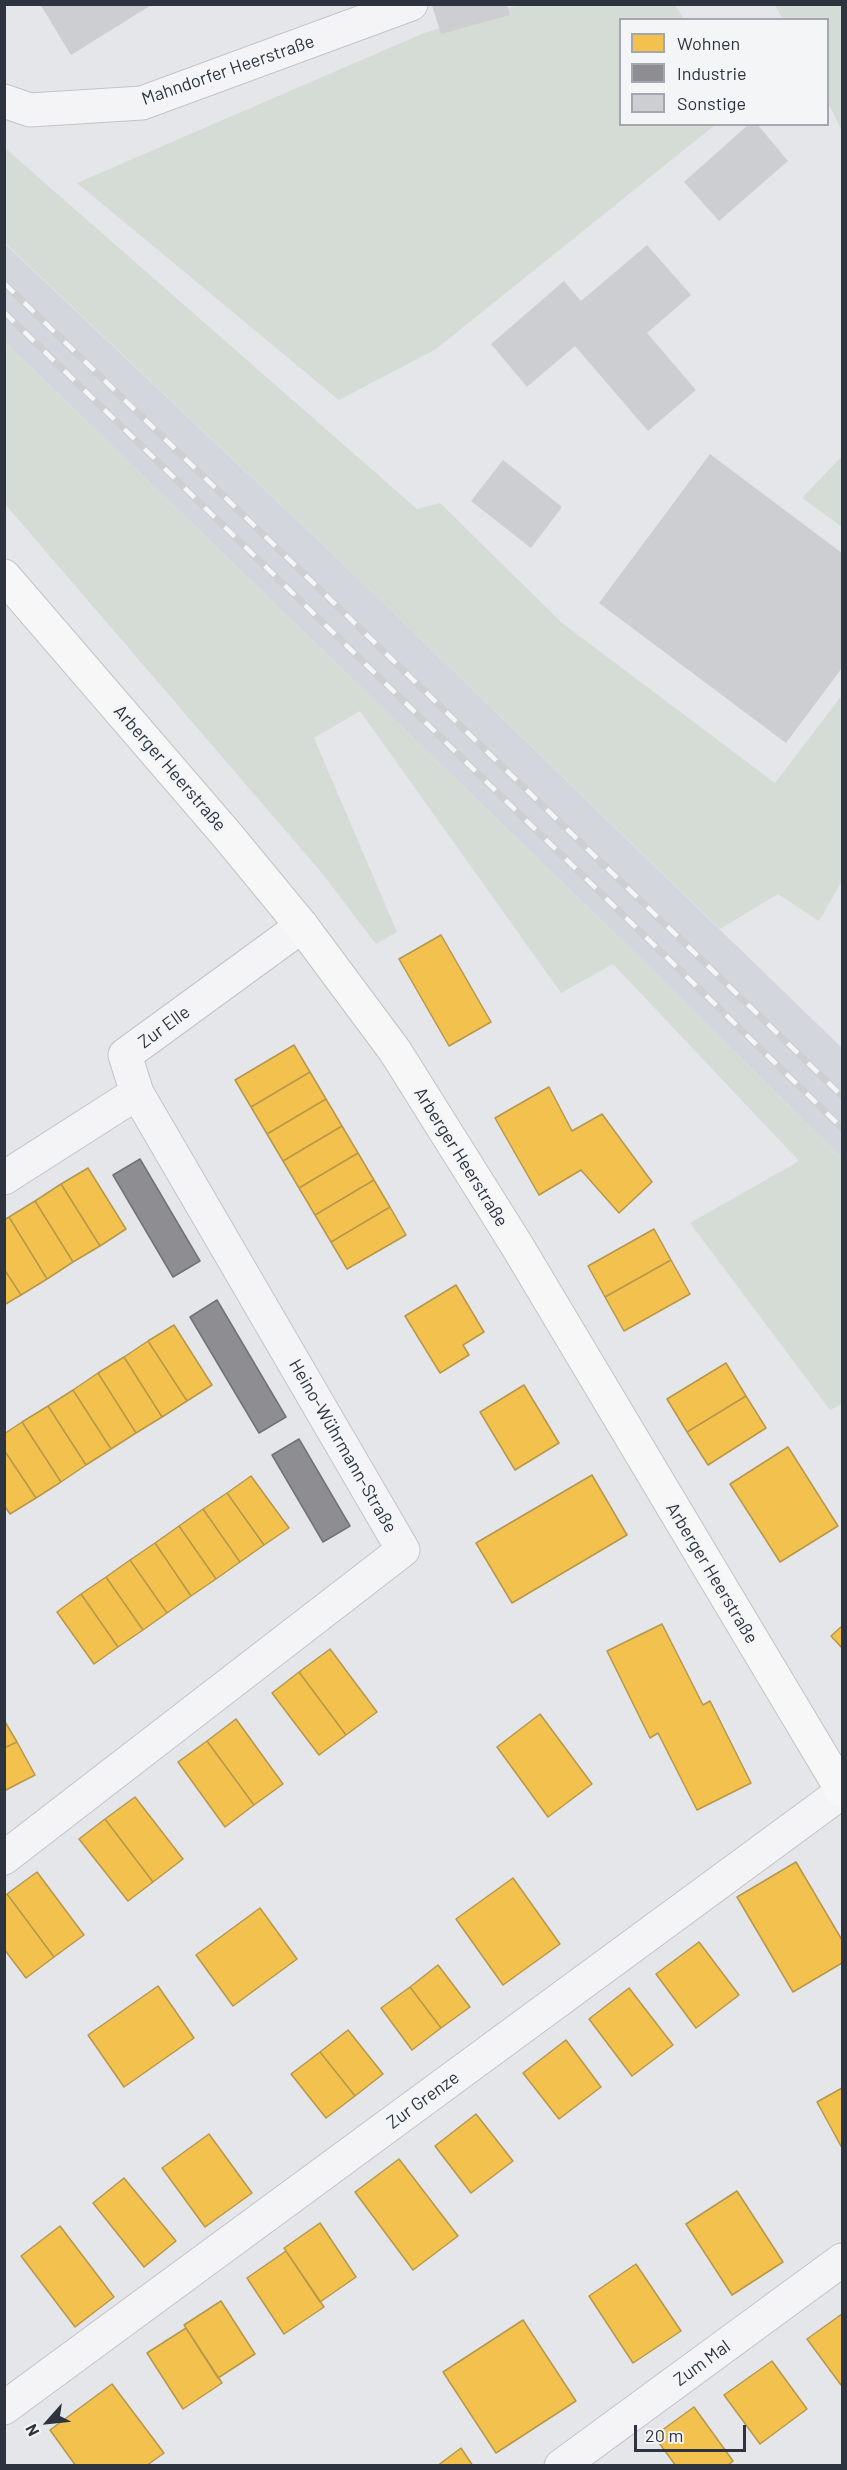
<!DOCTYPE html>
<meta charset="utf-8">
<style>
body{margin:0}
#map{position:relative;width:847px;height:2470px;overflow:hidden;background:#e4e6e9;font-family:Barlow,sans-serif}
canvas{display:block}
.frame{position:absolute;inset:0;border:6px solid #2d3440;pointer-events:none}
.legend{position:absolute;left:619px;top:18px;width:210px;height:108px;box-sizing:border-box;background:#f3f5f7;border:2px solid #a4a8ae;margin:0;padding:8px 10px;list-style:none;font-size:18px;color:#2d3440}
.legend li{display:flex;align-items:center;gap:12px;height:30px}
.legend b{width:30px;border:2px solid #a4a8ae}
.north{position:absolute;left:18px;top:2392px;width:60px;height:60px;-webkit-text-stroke:4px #f3f5f7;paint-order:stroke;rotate:243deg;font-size:16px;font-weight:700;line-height:24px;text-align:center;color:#2d3440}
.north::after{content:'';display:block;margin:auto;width:21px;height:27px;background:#2d3440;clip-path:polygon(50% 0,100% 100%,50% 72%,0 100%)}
.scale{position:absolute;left:634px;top:2425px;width:112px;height:27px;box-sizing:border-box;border:3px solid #2d3440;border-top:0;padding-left:8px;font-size:18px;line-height:21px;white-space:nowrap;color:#2d3440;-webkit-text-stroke:4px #f3f5f7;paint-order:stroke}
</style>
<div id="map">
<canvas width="847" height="2470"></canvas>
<div class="frame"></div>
<ul class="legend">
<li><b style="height:16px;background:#f2c14e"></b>Wohnen</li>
<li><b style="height:16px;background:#8d8d92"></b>Industrie</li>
<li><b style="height:16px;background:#cdced1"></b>Sonstige</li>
</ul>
<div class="north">N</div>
<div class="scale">20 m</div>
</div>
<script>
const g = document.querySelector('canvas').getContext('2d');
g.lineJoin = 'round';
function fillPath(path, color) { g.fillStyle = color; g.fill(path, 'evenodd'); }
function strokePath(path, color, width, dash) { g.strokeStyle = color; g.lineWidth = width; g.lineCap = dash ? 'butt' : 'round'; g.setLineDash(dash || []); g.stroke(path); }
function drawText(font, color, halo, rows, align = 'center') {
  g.font = font + ' Barlow,sans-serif'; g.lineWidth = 6; g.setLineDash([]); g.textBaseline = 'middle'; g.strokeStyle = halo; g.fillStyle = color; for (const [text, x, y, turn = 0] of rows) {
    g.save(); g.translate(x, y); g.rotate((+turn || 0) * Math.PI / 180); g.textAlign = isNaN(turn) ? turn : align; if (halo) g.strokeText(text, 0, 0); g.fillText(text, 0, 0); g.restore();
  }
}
const built = new Path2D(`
 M4,243L340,561L842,1048V1158L631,949L5,342Z`);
const green = new Path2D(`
 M518,5H675L684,19L620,20V124L715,125L436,349L339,400L77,183L424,33Z
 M775,5H842V131L828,103V20L783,19Z
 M5,148L417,509L440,503L562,623L775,783L842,695V881L819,921L778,894L720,929L340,561L5,243Z
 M5,342L631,949L842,1158V1404L830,1410L690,1223L799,1161L613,964L561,993L360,711L314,738L397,932L376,944L321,872L5,504Z
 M842,456V527L802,498Z`);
const homes = new Path2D(`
 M441,935L491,1022L449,1046L399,959Z
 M294,1045L310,1072L251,1107L235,1080Z
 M310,1072L326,1099L267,1134L251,1107Z
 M549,1087L572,1131L602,1114L652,1182L619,1213L581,1170L539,1195L495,1118Z
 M326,1099L342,1126L283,1161L267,1134Z
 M342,1126L358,1153L299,1188L283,1161Z
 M358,1153L374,1180L315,1215L299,1188Z
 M88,1168L126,1229L100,1246L61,1184Z
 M374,1180L390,1207L331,1242L315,1215Z
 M61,1184L100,1246L73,1262L35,1201Z
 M35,1201L73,1262L47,1279L9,1217Z
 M390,1207L406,1235L347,1269L331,1242Z
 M9,1217L47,1279L21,1295L4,1269V1220Z
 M654,1229L671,1260L605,1297L588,1266Z
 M671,1260L690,1294L624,1331L605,1297Z
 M4,1269L21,1295L4,1305Z
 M456,1285L484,1332L463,1345L469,1355L440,1373L405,1316Z
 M174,1325L212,1385L187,1401L148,1341Z
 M148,1341L187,1401L162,1417L124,1357Z
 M124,1357L162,1417L136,1433L98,1373Z
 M726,1363L746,1396L687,1432L667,1399Z
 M98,1373L136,1433L111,1449L73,1390Z
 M524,1385L559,1443L515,1470L480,1412Z
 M73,1390L111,1449L86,1465L48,1406Z
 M746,1396L766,1428L708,1465L687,1432Z
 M48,1406L86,1465L61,1482L22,1422Z
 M22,1422L61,1482L36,1498L4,1450V1434Z
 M788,1447L838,1526L780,1562L730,1484Z
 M4,1450L36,1498L10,1514L4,1505Z
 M592,1475L627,1535L512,1603L476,1543Z
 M251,1476L289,1528L264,1545L227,1493Z
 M227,1493L264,1545L240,1562L203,1509Z
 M203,1509L240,1562L216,1579L179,1526Z
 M179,1526L216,1579L191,1596L155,1543Z
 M155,1543L191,1596L167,1613L130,1560Z
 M130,1560L167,1613L143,1630L106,1577Z
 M106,1577L143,1630L118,1647L81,1594Z
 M81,1594L118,1647L94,1664L57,1612Z
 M662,1624L703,1705L710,1701L751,1783L697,1810L658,1733L650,1738L607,1651Z
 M842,1626V1648L831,1636Z
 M330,1649L377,1712L346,1735L299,1672Z
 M299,1672L346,1735L319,1755L272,1693Z
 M540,1714L592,1784L548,1817L497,1747Z
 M236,1719L283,1784L254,1805L207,1741Z
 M4,1720L17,1742L4,1748Z
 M207,1741L254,1805L225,1827L178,1762Z
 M17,1742L35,1775L4,1791V1748Z
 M135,1797L183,1859L153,1882L105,1819Z
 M105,1819L153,1882L128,1901L79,1839Z
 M796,1862L842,1940V1963L793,1992L737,1897Z
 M37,1872L84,1935L54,1957L7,1894Z
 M513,1878L560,1944L503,1985L456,1919Z
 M7,1894L54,1957L26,1978L4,1949V1896Z
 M260,1908L297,1959L233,2006L196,1955Z
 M699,1942L739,1995L696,2028L656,1974Z
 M438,1965L470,2007L441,2028L410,1987Z
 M158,1986L194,2038L124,2087L88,2035Z
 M410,1987L441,2028L412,2050L381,2008Z
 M629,1988L673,2045L632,2076L589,2019Z
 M348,2030L383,2074L355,2096L320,2052Z
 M566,2040L601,2087L559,2119L523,2073Z
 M320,2052L355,2096L326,2118L291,2074Z
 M842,2088V2148L817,2102Z
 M476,2114L513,2161L471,2193L435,2146Z
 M209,2134L252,2193L205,2227L162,2168Z
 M399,2159L458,2236L413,2270L355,2192Z
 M124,2178L176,2241L144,2267L93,2203Z
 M737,2191L783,2262L732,2295L686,2224Z
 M320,2223L356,2277L320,2302L284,2248Z
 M60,2226L114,2297L75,2327L21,2256Z
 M286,2251L324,2307L284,2334L247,2278Z
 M636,2264L681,2331L633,2363L589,2296Z
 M221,2301L255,2354L218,2378L184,2325Z
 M842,2314V2384L841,2385L807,2339Z
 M523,2320L576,2401L496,2453L443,2372Z
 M186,2328L222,2383L183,2409L147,2353Z
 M772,2361L807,2409L760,2444L724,2395Z
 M112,2384L164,2453L146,2466H76L50,2430Z
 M694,2407L733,2461L727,2466H676L654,2436Z
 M461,2448L473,2466H437Z`);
const industry = new Path2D(`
 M140,1159L200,1261L173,1277L113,1175Z
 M217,1300L286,1417L259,1433L190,1317Z
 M299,1439L350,1526L323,1542L272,1455Z`);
const building = new Path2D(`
 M40,4H153L71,55Z
 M432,5H507L510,15L441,34Z
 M749,124H757L788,161L719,221L684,182Z
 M647,245L691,295L647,333L696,390L648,431L575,346L527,387L491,344L564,281L581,301Z
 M710,454L842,553V668L786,743L599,603Z
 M503,460L562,507L531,548L471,501Z`);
const minor = new Path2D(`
 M4,101L30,110L142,103L411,4
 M4,1178L137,1093L125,1055L302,926
 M4,1858L403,1550L137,1093
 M4,2408L842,1792
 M561,2466L842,2260`);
const major = new Path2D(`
 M4,576L227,835L302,926L395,1051L516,1244L842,1790`);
const rail = new Path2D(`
 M4,283L842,1096
 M4,312L842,1128`);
const streetNames = [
 ["Mahndorfer Heerstraße",228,70,-19],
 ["Arberger Heerstraße",170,768,49],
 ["Zur Elle",164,1027,-36],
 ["Arberger Heerstraße",461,1157,58],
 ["Heino-Wührmann-Straße",343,1446,60],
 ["Arberger Heerstraße",712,1573,59],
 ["Zur Grenze",423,2100,-36],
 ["Zum Mal",702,2363,-36]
];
fillPath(built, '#d3d6dc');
fillPath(green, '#d5dcd5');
fillPath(homes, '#f2c14e');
strokePath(homes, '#b7974a', 1.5);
fillPath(industry, '#8d8d92');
strokePath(industry, '#707279', 1.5);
fillPath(building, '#cdced1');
strokePath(minor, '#c3c4c7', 35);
strokePath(major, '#c1c3c6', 35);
strokePath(minor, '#f4f4f6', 33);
strokePath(major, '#f7f7f8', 33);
strokePath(rail, '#cdcfd1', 7);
strokePath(rail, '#f3f5f7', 4.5, [14]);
drawText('18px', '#2d3440', '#f3f5f7', streetNames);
</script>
